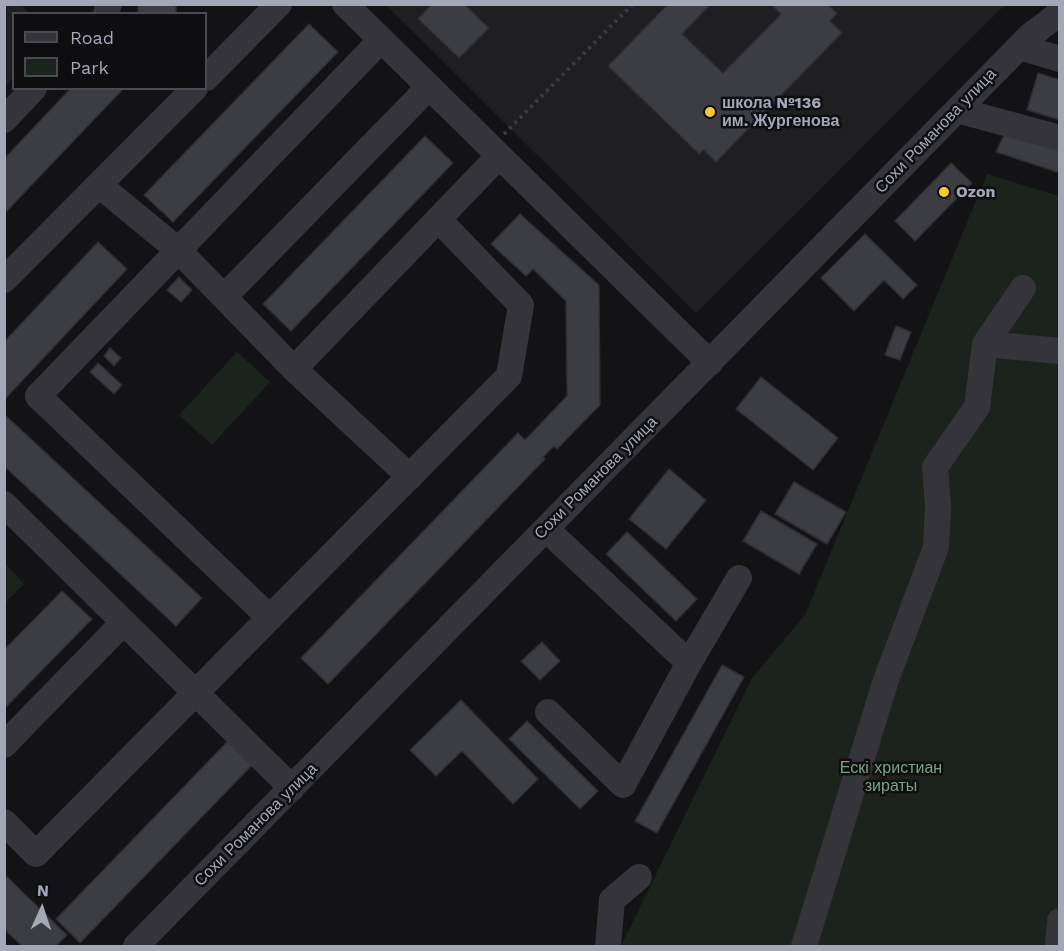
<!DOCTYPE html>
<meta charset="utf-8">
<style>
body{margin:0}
#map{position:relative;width:1064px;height:951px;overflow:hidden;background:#131315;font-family:"Work Sans",sans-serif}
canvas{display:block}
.frame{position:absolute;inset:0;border:6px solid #a3a7b6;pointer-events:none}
.legend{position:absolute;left:12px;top:12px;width:195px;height:78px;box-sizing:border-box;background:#0e0e10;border:2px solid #4a4b52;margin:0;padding:8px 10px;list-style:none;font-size:18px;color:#a3a7b6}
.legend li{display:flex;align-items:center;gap:12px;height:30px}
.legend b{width:30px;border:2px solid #4a4b52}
.north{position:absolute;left:12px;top:879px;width:60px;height:60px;-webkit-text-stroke:4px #0e0e10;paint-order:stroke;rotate:3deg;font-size:16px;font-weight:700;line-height:24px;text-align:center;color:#a3a7b6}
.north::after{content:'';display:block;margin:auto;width:21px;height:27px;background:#a3a7b6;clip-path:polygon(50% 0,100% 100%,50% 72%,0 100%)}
</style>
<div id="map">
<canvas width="1064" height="951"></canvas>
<div class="frame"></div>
<ul class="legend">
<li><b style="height:8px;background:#34343a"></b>Road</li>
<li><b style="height:16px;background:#1b231c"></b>Park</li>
</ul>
<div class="north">N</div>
</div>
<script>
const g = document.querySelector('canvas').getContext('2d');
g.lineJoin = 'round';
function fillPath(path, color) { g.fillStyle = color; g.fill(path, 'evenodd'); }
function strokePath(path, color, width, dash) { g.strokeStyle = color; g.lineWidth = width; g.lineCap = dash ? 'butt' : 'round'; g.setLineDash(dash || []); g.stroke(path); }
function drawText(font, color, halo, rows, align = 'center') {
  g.font = font + ' "Work Sans",sans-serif'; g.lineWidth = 5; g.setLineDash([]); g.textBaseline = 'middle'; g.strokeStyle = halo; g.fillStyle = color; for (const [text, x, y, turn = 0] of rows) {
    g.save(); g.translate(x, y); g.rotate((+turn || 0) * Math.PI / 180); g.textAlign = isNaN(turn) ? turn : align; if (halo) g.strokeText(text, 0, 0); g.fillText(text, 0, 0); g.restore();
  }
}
const built = new Path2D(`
 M5,4L21,5L30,13L14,14L13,77L5,86Z
 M386,5H1005L696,313Z`);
const green = new Path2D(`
 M987,174L1059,196V946H621L752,678L805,615Z
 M237,352L270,382L212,445L179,415Z
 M5,564L24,584L5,603Z`);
const building = new Path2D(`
 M138,4H176V14H138Z
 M432,4H464L489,28L459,58L418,19Z
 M668,4H711L682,34L723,73L781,14L771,4H827L837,13L830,21L842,33L716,162L704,150L699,154L608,66Z
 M309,24L338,52L173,222L144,195Z
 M1038,73L1060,80V120L1027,110Z
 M71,88H124L4,214V159Z
 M1006,131L1060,148V173L996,152Z
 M425,136L453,163L291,331L263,304Z
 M951,163L972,183L915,241L895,221Z
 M520,214L599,285L600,405L557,449L554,446L543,457L545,459L328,684L301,658L518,433L525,440L567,396L566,301L533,269L526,276L491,244Z
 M865,234L917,285L903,299L884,280L854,311L821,278Z
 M98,242L127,269L4,400V342Z
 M179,277L192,290L181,302L167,290Z
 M896,326L911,332L900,360L885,355Z
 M110,348L121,358L114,366L104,356Z
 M98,363L122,385L114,394L90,372Z
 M761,377L838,438L813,470L736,409Z
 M4,414L202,598L176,626L4,466Z
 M669,469L706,500L666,549L629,519Z
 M794,482L846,512L827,544L775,514Z
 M761,511L817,544L799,574L743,541Z
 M627,532L697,599L676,621L606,554Z
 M62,591L92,619L4,709V650Z
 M542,642L560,661L540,680L521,661Z
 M722,665L744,677L657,833L635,821Z
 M461,700L538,779L513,804L462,751L436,776L410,750Z
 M527,721L598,791L580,809L509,739Z
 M228,741L253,764L80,943L56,919Z
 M4,874L67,935L56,946H22L4,929Z`);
const path = new Path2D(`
 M504,134L633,4`);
const minor = new Path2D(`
 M345,4L710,363
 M106,14L109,4
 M1019,47L1060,59
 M206,78L279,4
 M957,110L1060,138
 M4,120L34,88
 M99,185L178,250L294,369L410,477
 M4,280L195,88
 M224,297L429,87
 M985,344L1060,351
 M294,369L499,156
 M4,504L292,788
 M546,529L689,663
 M270,618L38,396L381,40
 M548,712L623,785L689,663L739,578
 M4,745L124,622
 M4,822L36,854L509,376L521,305L438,219
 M136,946L957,110L1031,35L1060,13
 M608,946L612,900L639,877
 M804,946L886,680L936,547L938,506L935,467L977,407L985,344L1023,288
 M1058,946L1060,921`);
const markers = [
 [710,112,6,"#fcca23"],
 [944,192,6,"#fcca23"]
];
const poiNames = [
 ["школа №136",722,103],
 ["им. Жургенова",722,121],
 ["Ozon",956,192]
];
const streetNames = [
 ["Сохи Романова улица",936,131,-46],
 ["Сохи Романова улица",596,478,-45],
 ["Сохи Романова улица",256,825,-45]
];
const parkNames = [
 ["Ескі христиан",891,768],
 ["зираты",891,786]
];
fillPath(built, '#1f1f22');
fillPath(green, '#1b231c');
fillPath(building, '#3c3d42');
strokePath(building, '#2d2d31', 1.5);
strokePath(path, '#393b41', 4, [3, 4.5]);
strokePath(minor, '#34343a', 26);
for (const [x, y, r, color] of markers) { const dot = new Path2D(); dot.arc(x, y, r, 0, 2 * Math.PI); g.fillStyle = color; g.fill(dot); strokePath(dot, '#0e0e10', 2); }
drawText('bold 16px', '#a3a7b6', '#0e0e10', poiNames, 'left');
drawText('16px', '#a3a7b6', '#0e0e10', streetNames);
drawText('16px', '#79a280', '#0e0e10', parkNames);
</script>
